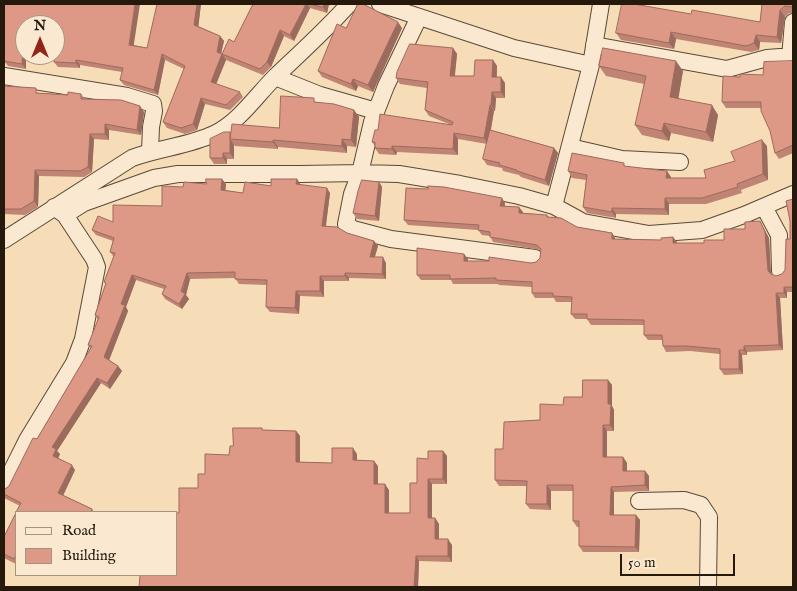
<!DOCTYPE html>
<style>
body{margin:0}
#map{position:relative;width:797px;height:591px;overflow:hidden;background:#f7dcb8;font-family:"IM FELL English",serif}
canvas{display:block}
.frame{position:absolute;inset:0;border:5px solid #24190a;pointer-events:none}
.legend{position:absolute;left:15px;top:511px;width:162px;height:65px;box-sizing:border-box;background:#fae8d1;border:1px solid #a49581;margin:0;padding:6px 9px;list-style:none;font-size:15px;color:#24190a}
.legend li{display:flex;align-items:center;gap:10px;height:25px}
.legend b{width:25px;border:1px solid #a49581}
.north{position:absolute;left:15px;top:15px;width:50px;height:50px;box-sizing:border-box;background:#fae8d1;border:1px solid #a49581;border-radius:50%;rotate:0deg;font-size:14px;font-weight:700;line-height:20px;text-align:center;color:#24190a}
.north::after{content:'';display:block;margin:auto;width:18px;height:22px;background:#8f2418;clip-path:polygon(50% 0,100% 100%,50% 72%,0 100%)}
.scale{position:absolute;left:620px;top:554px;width:115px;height:22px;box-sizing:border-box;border:2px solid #24190a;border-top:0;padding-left:6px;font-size:15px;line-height:18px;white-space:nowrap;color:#24190a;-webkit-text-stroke:4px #fae8d1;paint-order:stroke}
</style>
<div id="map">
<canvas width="797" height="591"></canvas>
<div class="frame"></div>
<ul class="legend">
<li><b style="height:6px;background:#fae8d1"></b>Road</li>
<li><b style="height:14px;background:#de9986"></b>Building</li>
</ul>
<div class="north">N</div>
<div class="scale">50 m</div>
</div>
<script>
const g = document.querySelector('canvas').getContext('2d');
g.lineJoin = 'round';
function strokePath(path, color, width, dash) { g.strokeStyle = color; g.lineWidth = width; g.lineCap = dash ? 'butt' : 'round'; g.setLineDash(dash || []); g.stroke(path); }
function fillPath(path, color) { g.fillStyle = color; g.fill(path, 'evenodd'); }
const minor = new Path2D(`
 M380,4L514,48L591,65
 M419,17L386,86L372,122L360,173L352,194L346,224L353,229L391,239L535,258
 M594,45L727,69L767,58L780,57L793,58
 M790,58L793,22
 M4,76L127,96L153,104L154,111L151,127L150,151
 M275,77L320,95L376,111
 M570,147L622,159L680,162
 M554,206L591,65L601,4
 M54,207L65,215L84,203L154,178L178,174H300L360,173L399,174L460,184L519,196L554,206L583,222L649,234L702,230L744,215L793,194
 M764,207L779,235L780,271
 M4,240L132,158C159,148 188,146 214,134C239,122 256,96 275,77C300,53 326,30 349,4
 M4,486L27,440L74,363L83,339L97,267L94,259L65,215
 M639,501L684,500L701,505L709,517L708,587`);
const wall = new Path2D(`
 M4,4L134,45L147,48L201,4L198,26L220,36L224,41L221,54H222L234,42L253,4H329L327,13L310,8L294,41L284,36L271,67L263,75L226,60L216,84L240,92L243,97L230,110L205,104L197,130L185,134L167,128L163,122L184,69L165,60L158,95L124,85L120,80L122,72L80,65V68L58,67L54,62L55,25H25L26,69L8,66L4,61Z
 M762,4H793V13H789L785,17L781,43L760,42L759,50L751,52L676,39L674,49L621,40L616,33L691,14L760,22Z
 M346,28H402L373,92L358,86L356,91L322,77L318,71Z
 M453,48L457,54L455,76H474L493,60L497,66V77L505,83V98H496L495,111H494L491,130L554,148L558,153L549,186L521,177L519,175L503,171L502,168L487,165L483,159L487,144L458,139V155L397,152L396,155L379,154L375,148V146L372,142L449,124L429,116L425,110L427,88L400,84L396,78Z
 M793,61V153L779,159L775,153L770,131L761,108H726L722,102L740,77L763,75Z
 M599,66L683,71L678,98L718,115L713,142L671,133L669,141L642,135L635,125L644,84L606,76Z
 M4,86L40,93L68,95L81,94L85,99L144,112L141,135L109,130V140L94,139L92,172L84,177L39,176L38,207L25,215L4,214Z
 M317,103L354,110L359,117L356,147L347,146V153L278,147V149L235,146L234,145V159H227V164H214L210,158L230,132L279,128Z
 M767,146L768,180L741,190L742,193L706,204H669V215L616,214V218L587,213L583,207L586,180L572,178L568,171L627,167L667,171L671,178H706L735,161Z
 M297,179L300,184L330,193L326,226L347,233L374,241L378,246L375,257L386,263V279L349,278V281H324V297L300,296L299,314L270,312L266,307L267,285L239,284L235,278L190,279L186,295L189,299L182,309L165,299L162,294L164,289L136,280L126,307L128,311L109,360L118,366L122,371L110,389L101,383L57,451L60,454L58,458L75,470L63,495L92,509L94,512H16L20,506L4,498V490L5,489L9,486L91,348L88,345L98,320L95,315L106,284L104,282L114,257L110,252L113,241L96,235L92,230L113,222L162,206L183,187L206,184H226L225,190L243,193L271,186Z
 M379,182L382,187L379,221L357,219L353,213Z
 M793,199V292H787V298H780L783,350L747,352V355H742L743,374L724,375L720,369V354L690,351L666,352L663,346V340H648L644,335V325H591L587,319H575L571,314L572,302H556L554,298H535L532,293V287L499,285L498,284H453L451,280H421L417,275L464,254L468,259V261L531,263L536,262L540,258L541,250L493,242L490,236L482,235L478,230L408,225L404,220L505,203V206L523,212V213L547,215L549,217L577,227L612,233L615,238V239L661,240L673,237L677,243H704L724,240L760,221L769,238L771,274L776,276L782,274L785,270L790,239Z
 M608,380L612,385V406L614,410V431H607V457H623L627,463V471H645L649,476V491L614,492V515H636L640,520L639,552H583L579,546V527H577L573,521V491H551V510L530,509L526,504L527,486H499L495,480L503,449L540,420L563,405L582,397Z
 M264,430L296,431L300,436V462L332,463L357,454V460L378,466V484L389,490V513H410L417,483L428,459L443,451L447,456V484H432V518H435L439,524V539L452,545V562L419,561L418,587H139L179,513L198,488L205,474L229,455L233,446Z
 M16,513V564L4,558V537Z`);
const shadedWall = new Path2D(`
 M135,4H140L133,50L129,45Z
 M197,4H201L198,30L194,25Z
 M306,4H307L310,8L294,41L290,35Z
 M324,4H329L327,13L323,7Z
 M780,10L785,17L781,43L777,37Z
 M398,22L402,28L373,92L368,85Z
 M280,30L284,36L271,67L267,62Z
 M671,32L676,39L674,49L669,43Z
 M756,35L760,42L759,50L754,43Z
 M220,36L224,41L220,58L217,52Z
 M23,46L25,49V55H26V69L22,64Z
 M453,48L457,54L454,81L450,76Z
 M162,54L165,60L158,95L154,90Z
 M222,54L226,60L215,87L211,82Z
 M76,60L80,65V68L76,63Z
 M493,60L497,66L496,83L492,77Z
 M676,61L683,71L677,107L670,97Z
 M501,77L505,83V98L501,92Z
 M353,79L358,86L356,91L351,84Z
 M492,92L496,98L495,111L491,105Z
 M201,98L205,104L197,130L193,124Z
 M490,105L494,111L488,144L484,138Z
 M712,105L718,115L713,142L706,132Z
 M140,106L144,112L141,135L137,130Z
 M354,110L359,117L356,147L351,140Z
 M664,123L671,133L669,141L662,131Z
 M105,124L109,130V140L105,134Z
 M454,133L458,139V155L453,149Z
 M90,134L94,139L92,172L88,167Z
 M230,139L234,145V159L230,153Z
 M342,139L347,146V153L342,146Z
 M273,140L278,147V149L273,142Z
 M762,140L767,146L768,180L763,174Z
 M392,146L397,152L396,155L392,149Z
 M554,148L558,153L549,186L545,180Z
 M223,153L227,159V164L223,158Z
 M35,170L39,176L38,207L34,201Z
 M667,171L671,177V184L666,178Z
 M222,179L226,184L225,195L221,190Z
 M297,179L300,184V189L296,184Z
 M379,182L382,187L379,221L375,216Z
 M327,188L330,193L325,231L322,226Z
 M502,198L505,203L504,211L500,206Z
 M665,198L669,204V215L665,209Z
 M519,207L523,212V218L519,213Z
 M612,208L616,214V218L612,212Z
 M760,221L769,238L771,276L768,271Z
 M612,233L615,238V245L612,239Z
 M673,237L677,242V248L673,243Z
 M374,241L378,246L373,262L370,257Z
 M464,254L468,259V266L464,261Z
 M383,257L386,263V279L382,274Z
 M187,273L190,279L186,295L189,299L182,309L179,304Z
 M345,273L349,278V281L345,276Z
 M132,275L136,280L126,307L128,311L108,363L104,357L121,304Z
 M320,276L324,281V297L320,291Z
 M784,287L787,292V298L784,293Z
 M296,291L300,296L299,314L295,308Z
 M776,293L780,298L783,350L779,345Z
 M744,346L747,352V355L744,350Z
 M739,350L742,355L743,374L739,369Z
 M118,366L122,371L110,389L107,383Z
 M97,378L101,383L57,451L60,454L57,461L53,456L52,447Z
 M608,380L612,385V406L614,410V431L610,425L608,404Z
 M603,425L607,431V463L603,457Z
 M296,431L300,436V468L296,462Z
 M353,448L357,454V466L353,460Z
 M443,451L447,456V484L443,479Z
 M623,457L627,463V476L623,471Z
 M374,461L378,466V490L374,484Z
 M72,465L75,470L62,498L58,493Z
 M645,471L649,476V491L645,485Z
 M428,479L432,484V523L428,518Z
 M385,484L389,490V519L385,513Z
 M547,485L551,491V510L547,504Z
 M611,487L614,492V520L610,515Z
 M636,515L640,520L639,552L635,547Z
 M435,518L439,524V545L435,539Z
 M448,539L452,545V562L448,556Z
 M416,556L419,561L418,587H414Z`);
const building = new Path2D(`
 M4,4H135L129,45L147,48L157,4H197L194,25L220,36L217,52L222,54L229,39L234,42L253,4H306L290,35L280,30L267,62L260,69L222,54L211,82L240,92L226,105L201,98L193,124L181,128L163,122L185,66L162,54L154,90L120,80L123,68L76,60V63L54,62V55H55V25H25V46H23L22,64L4,61Z
 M311,4H324L323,7Z
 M358,4H363L398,22L368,85L353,79L351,84L318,71L337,24L346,28Z
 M622,4H634L691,14L692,10L760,22L762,4H793V7L785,6L780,10L777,37L756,35L754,43L746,46L671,32L669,43L616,33Z
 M410,44L453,48L450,76H474L475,60H493L492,77H501V92H492L491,105H490L484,138L454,133L453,149L392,146V149L375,148V142H372L375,130H378L380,114L452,125L453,122L425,110L428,82L396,78L397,72Z
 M603,48L676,61L670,97L712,105L706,132L664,123L662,131L635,125L646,76L599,66Z
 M793,61V145L775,153L770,131L761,111V102H722L723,76L740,77V74L763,75L764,62Z
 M4,86L36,88V93L68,95V92L81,94V99L121,100L140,106L137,130L105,124V134H90L88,167L80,171L35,170L34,201L21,209H4Z
 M281,96L314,98V102L334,104L354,110L351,140L342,139V146L273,140V142L230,139L232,124L279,128Z
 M490,130L554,148L545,180L517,171V170L499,165L500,163L483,159Z
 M224,132H230V153H223V158H210V139Z
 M762,140L763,174L737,184L738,187L702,198H665V209L612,208V212L583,207L587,175L568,171L572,153L624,163V166L667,171L666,178H706L704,170L735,161L731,152Z
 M206,179H222L221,190L243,193L245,182L271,186V179H297L296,184L327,188L322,226L337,227L347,233L374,241L370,257H383L382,274L345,273V276H320V291H296L295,308L266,307L267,280L235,279V272L187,273L181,291L185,294L179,304L162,294L166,286L132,275L121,304L125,305L104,357L118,366L107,383L97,378L52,447L56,449L53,456L72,465L58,493L92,509L91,512H16L21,503L4,494V490L5,489L9,486L33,438L37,439L92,346L88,345L99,317L95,315L106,283L104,282L115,253L110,252L114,238L92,230L98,216L113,222V205L162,206V186L183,187L184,182L206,184Z
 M362,180L379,182L375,216L353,213L358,191Z
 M428,186L444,187L502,198L500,206L519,207V213L547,215V217L561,218L577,227L612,233V239L661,240V238L673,237V243H704V240H724V229H745V222L760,221L765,232L768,271L771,274L776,276L782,274L785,270L786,239H790V221L786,201L793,199V287H784V293H776L779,345L744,346V350H739V369H720V349L686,346H663L662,335H644V320L587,319V314H571L572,297L553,296V293H532V282L496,280V278L450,279V275H417V248L464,254V261H489V257L531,263L536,262L540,258L541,249L537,245L490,237V232L478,230L479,225L404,220L406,188L428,189Z
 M583,380H608V404H611L610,425H603V457H623V471H645V485L611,487L610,515H636L635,547L579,546V521H573V485H547V504H526L527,481L495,480V449H503L504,422L540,420V404L563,405L564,397H582Z
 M233,428H262V430L296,431V462L332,463V448H353V460L374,461V484H385V513H410V483H417V458L428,459V451H443V479H428V518H435V539H448V556H416L414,587H139L140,575H176V513H179V488H198V474H205V454L229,455L230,446H233Z
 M16,513V555L14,559L4,554V537Z`);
strokePath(minor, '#594a36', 18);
strokePath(minor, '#fae8d1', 16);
fillPath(wall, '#bf8473');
fillPath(shadedWall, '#9b6b5e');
fillPath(building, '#de9986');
strokePath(building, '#9b6b5e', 1);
</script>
